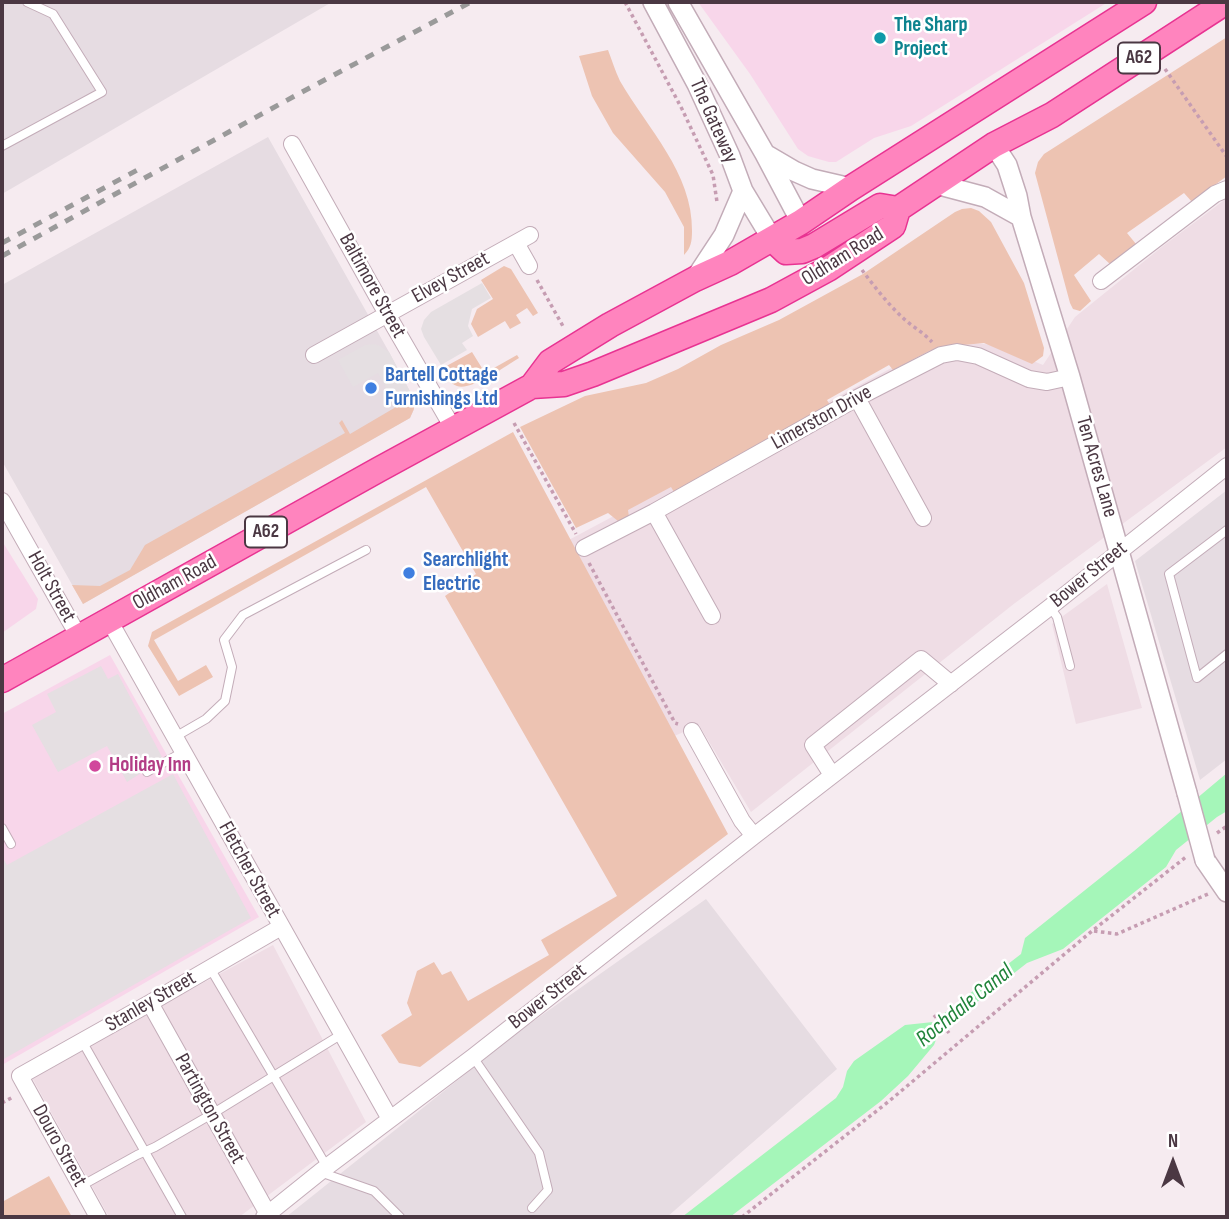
<!DOCTYPE html>
<style>
body{margin:0}
#map{position:relative;width:1229px;height:1219px;overflow:hidden;background:#f6ebf0;font-family:"Sofia Sans Condensed",sans-serif}
canvas{display:block}
.frame{position:absolute;inset:0;border:4px solid #4b3843;pointer-events:none}
.north{position:absolute;left:1138px;top:1128px;width:70px;height:70px;-webkit-text-stroke:5px #fff;paint-order:stroke;rotate:0deg;font-size:19px;font-weight:700;line-height:28px;text-align:center;color:#4b3843}
.north::after{content:'';display:block;margin:auto;width:24px;height:32px;background:#4b3843;clip-path:polygon(50% 0,100% 100%,50% 72%,0 100%)}
</style>
<div id="map">
<canvas width="1229" height="1219"></canvas>
<div class="frame"></div>
<div class="north">N</div>
</div>
<script>
const g = document.querySelector('canvas').getContext('2d');
g.lineJoin = 'round';
function fillPath(path, color) { g.fillStyle = color; g.fill(path, 'evenodd'); }
function strokePath(path, color, width, dash) { g.strokeStyle = color; g.lineWidth = width; g.lineCap = dash ? 'butt' : 'round'; g.setLineDash(dash || []); g.stroke(path); }
function drawText(font, color, halo, rows, align = 'center') {
  g.font = font + ' "Sofia Sans Condensed",sans-serif'; g.lineWidth = 5; g.setLineDash([]); g.textBaseline = 'middle'; g.strokeStyle = halo; g.fillStyle = color; for (const [text, x, y, turn = 0] of rows) {
    g.save(); g.translate(x, y); g.rotate((+turn || 0) * Math.PI / 180); g.textAlign = isNaN(turn) ? turn : align; if (halo) g.strokeText(text, 0, 0); g.fillText(text, 0, 0); g.restore();
  }
}
const residential = new Path2D(`
 M1227,198V447L1015,603L751,812L699,725L670,738L565,542L944,340L993,345L1043,365L1075,317L1163,246Z
 M1107,584L1142,708L1076,724L1052,624Z
 M273,945L366,1122L239,1217H109L31,1076Z`);
const commercial = new Path2D(`
 M698,2H1108L911,126L874,138L836,162H829L808,156L798,149L750,74Z
 M2,541L38,599L36,609L2,633Z
 M110,655L259,917L2,1065V714Z`);
const industrial = new Path2D(`
 M2,2H332L2,194Z
 M268,137L389,352L413,397L414,409L410,418L83,604L2,461V285Z
 M1227,490V759L1200,780L1135,561Z
 M706,899L837,1069L667,1217H286L518,1032Z`);
const green = new Path2D(`
 M1227,37V176L1192,202L1184,193L1127,233L1136,244L1110,264L1099,254L1074,275L1091,301L1080,311L1073,309L1070,303L1035,173L1038,162L1044,154Z
 M608,50C612,60 615,71 620,81C647,128 693,173 692,231C692,241 691,248 684,255V227L665,192L613,133L592,96L579,56Z
 M971,208L979,211L991,222L1024,283L1044,348L1043,356L1032,364L984,343L941,347L929,351L893,370L889,365L827,400L830,405L674,492L671,487L628,510L629,517L618,521L608,513L576,528L520,427L585,396L646,383L678,369L721,345L779,320L863,274L955,212L962,209Z
 M504,266L511,269L538,313L533,316L527,308L516,315L521,323L510,329L505,321L478,337L471,324L477,309L493,299L481,280Z
 M472,352L485,373L517,355L519,358C506,366 471,391 457,386C449,383 445,376 441,369Z
 M413,397L414,409L410,418L83,604L72,585L100,586L130,570L145,545L345,433L339,423L342,420L350,434Z
 M513,432L728,834L420,1067L399,1063L381,1035L412,1015L407,1003L417,971L434,962L442,975L451,971L468,1001L549,955L541,940L617,896L445,596L476,574L426,487L154,640L178,681L206,665L213,677L179,696L148,646L152,632Z
 M49,1176L72,1217H2V1202Z`);
const parking = new Path2D(`
 M482,283L491,298L472,309L468,326L473,336L462,343L467,350L441,365L424,337L421,329L424,320L431,312Z
 M374,344L380,346L389,352L413,397L397,408L378,373L353,387L338,360L365,345Z
 M101,666L108,679L118,674L162,757L138,775L127,782L107,746L58,772L32,725L56,712L47,694Z
 M173,774L251,918L2,1060V857L7,865Z`);
const water = new Path2D(`
 M1227,773V811L1217,817L1176,850L1166,867L1063,949L1027,963L939,1032L934,1045L908,1076L881,1101L730,1217H682L836,1098L843,1087L847,1071L854,1061L905,1025L933,1022L1021,954L1025,938L1134,851Z`);
const path = new Path2D(`
 M625,2L682,109L713,175L717,202
 M1165,69L1227,157
 M862,270C874,286 887,303 902,317C911,326 923,332 932,342
 M537,280L564,328
 M514,423L576,534
 M589,563L675,723L678,724
 M1217,833L1227,826
 M1094,931L1117,934L1208,894
 M934,1015L949,1033
 M2,1103L13,1097
 M742,1217L888,1102L1092,931L1186,857`);
const service = new Path2D(`
 M2,146L102,92L53,14L27,2
 M1227,530L1169,574L1197,678L1227,654
 M1050,607L1057,617L1070,666
 M175,737L206,719L225,701L232,667L224,640L243,615L366,550
 M147,772L183,752
 M2,828L11,844
 M210,968L327,1167
 M82,1041L182,1217
 M473,1057L539,1153L548,1190L532,1208
 M320,1172L374,1191L400,1217
 M81,1186L137,1155L155,1147L212,1114L342,1034`);
const minor = new Path2D(`
 M292,144L387,314L453,428
 M516,243L529,266
 M1101,281L1215,194L1227,189
 M314,355L530,235
 M857,398L923,518
 M2,501L79,637
 M654,512L712,616
 M584,548L654,512L857,398L941,355L957,352L978,356L1029,379L1047,382L1070,377
 M109,620L390,1119
 M692,731L742,821L754,836
 M832,775L813,745L921,659L951,684
 M150,1003L268,1214
 M98,1217L20,1076L150,1003L281,927
 M264,1217L320,1172L473,1057L754,836L1050,607L1227,466`);
const tertiary = new Path2D(`
 M653,2L697,84L730,156L743,191L772,239
 M678,2L765,154L801,222
 M994,145L1007,165L1017,196L1021,217L1070,377L1187,793
 M765,154L794,171L812,179L851,188
 M936,184L985,197L1021,217
 M695,279L724,235L743,191
 M1205,860L1227,892`);
const trunk = new Path2D(`
 M772,239L786,252L802,251L814,246L880,206L898,209
 M532,386L550,362L610,325L695,279L730,263L801,222L851,188L1144,2
 M2,680L378,470L532,386L564,384L593,374L771,300L828,269L893,226L898,209L994,145L1052,115L1226,2`);
const rail = new Path2D(`
 M2,243L141,168
 M2,256L302,92L471,2`);
const tertiaryBridge = new Path2D(`
 M1187,793L1205,860`);
const markers = [
 [880,38,7,"#0f9aa8"],
 [371,388,7,"#3f7fe0"],
 [409,573,7,"#3f7fe0"],
 [95,766,7,"#d1479c"]
];
const shields = [
 [1139,58,42],
 [266,532,42]
];
const shieldNames = [
 ["A62",1139,58],
 ["A62",266,532]
];
const cultureNames = [
 ["The Sharp",894,26],
 ["Project",894,50]
];
const streetNames = [
 ["The Gateway",713,121,66],
 ["Oldham Road",843,257,-32],
 ["Elvey Street",451,278,-29],
 ["Baltimore Street",372,286,61],
 ["Limerston Drive",822,418,-29],
 ["Ten Acres Lane",1096,467,74],
 ["Bower Street",1089,575,-39],
 ["Oldham Road",175,583,-29],
 ["Holt Street",51,587,61],
 ["Fletcher Street",249,870,61],
 ["Bower Street",548,997,-38],
 ["Stanley Street",151,1002,-30],
 ["Partington Street",209,1109,61],
 ["Douro Street",59,1146,61]
];
const shopNames = [
 ["Bartell Cottage",385,376],
 ["Furnishings Ltd",385,400],
 ["Searchlight",423,561],
 ["Electric",423,585]
];
const hotelNames = [
 ["Holiday Inn",109,766]
];
const waterNames = [
 ["Rochdale Canal",965,1006,-39]
];
fillPath(residential, '#efdde5');
fillPath(commercial, '#f8d6ea');
fillPath(industrial, '#e6dce2');
fillPath(green, '#edc3b2');
fillPath(parking, '#e5dfe2');
fillPath(water, '#a5f6b9');
strokePath(service, '#c3acb8', 10);
strokePath(minor, '#c3acb8', 18);
strokePath(tertiary, '#c3acb8', 22);
strokePath(trunk, '#e83392', 27);
strokePath(path, '#c69db2', 3.5, [3.5, 3.5]);
strokePath(service, '#fff', 8);
strokePath(minor, '#fff', 16);
strokePath(tertiary, '#fff', 19);
strokePath(trunk, '#ff84be', 24);
strokePath(rail, '#9a9a9a', 5, [9, 9]);
strokePath(tertiaryBridge, '#c3acb8', 22, []);
strokePath(tertiaryBridge, '#fff', 19);
for (const [x, y, r, color] of markers) { const dot = new Path2D(); dot.arc(x, y, r, 0, 2 * Math.PI); g.fillStyle = color; g.fill(dot); strokePath(dot, '#fff', 2.5); }
for (const [x, y, w] of shields) { const box = new Path2D(); box.roundRect(x - w / 2, y - 15.5, w, 31, 5); g.fillStyle = '#fff'; g.fill(box); strokePath(box, '#4b3843', 2); }
drawText('bold 19px', '#4b3843', null, shieldNames);
drawText('bold 21px', '#0d838f', '#fff', cultureNames, 'left');
drawText('21px', '#4b3843', '#fff', streetNames);
drawText('bold 21px', '#366cbe', '#fff', shopNames, 'left');
drawText('bold 21px', '#b23c85', '#fff', hotelNames, 'left');
drawText('italic 23px', '#20833a', '#fff', waterNames);
</script>
